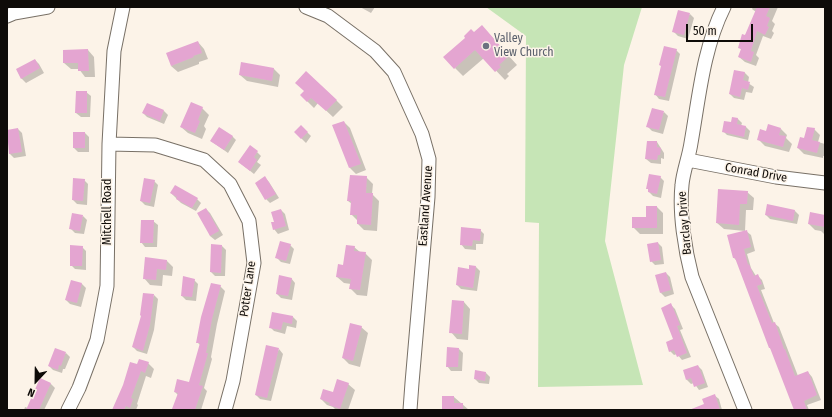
<!DOCTYPE html>
<style>
body{margin:0}
#map{position:relative;width:832px;height:417px;overflow:hidden;background:#fcf3e8;font-family:"Fira Sans Condensed",sans-serif}
canvas{display:block}
.frame{position:absolute;inset:0;border:8px solid #0e0b08;pointer-events:none}
.north{position:absolute;left:16px;top:361px;width:40px;height:40px;-webkit-text-stroke:3px #fcf3e8;paint-order:stroke;rotate:202deg;font-size:11px;font-weight:700;line-height:16px;text-align:center;color:#0e0b08}
.north::after{content:'';display:block;margin:auto;width:14px;height:18px;background:#0e0b08;clip-path:polygon(50% 0,100% 100%,50% 72%,0 100%)}
.scale{position:absolute;left:686px;top:24px;width:67px;height:18px;box-sizing:border-box;border:2px solid #0e0b08;border-top:0;padding-left:5px;font-size:12px;line-height:14px;white-space:nowrap;color:#0e0b08;-webkit-text-stroke:3px #fcf3e8;paint-order:stroke}
</style>
<div id="map">
<canvas width="832" height="417"></canvas>
<div class="frame"></div>
<div class="north">N</div>
<div class="scale">50 m</div>
</div>
<script>
const g = document.querySelector('canvas').getContext('2d');
g.lineJoin = 'round';
function fillPath(path, color) { g.fillStyle = color; g.fill(path, 'evenodd'); }
function strokePath(path, color, width, dash) { g.strokeStyle = color; g.lineWidth = width; g.lineCap = dash ? 'butt' : 'round'; g.setLineDash(dash || []); g.stroke(path); }
function drawText(font, color, halo, rows, align = 'center') {
  g.font = font + ' "Fira Sans Condensed",sans-serif'; g.lineWidth = 3; g.setLineDash([]); g.textBaseline = 'middle'; g.strokeStyle = halo; g.fillStyle = color; for (const [text, x, y, turn = 0] of rows) {
    g.save(); g.translate(x, y); g.rotate((+turn || 0) * Math.PI / 180); g.textAlign = isNaN(turn) ? turn : align; if (halo) g.strokeText(text, 0, 0); g.fillText(text, 0, 0); g.restore();
  }
}
const green = new Path2D(`
 M486,7H642L624,65L605,241L643,385L538,387L539,223L525,222L526,36Z`);
const shadow = new Path2D(`
 M360,7H375L371,13Z
 M753,7H778L772,21L775,24L772,31L774,33L771,39L763,36L756,55L759,58L756,66L745,62L739,57L742,50L739,47L745,36L756,12L752,9Z
 M690,14L694,18L688,39L678,36L673,31Z
 M474,34L490,35L517,65L507,74L509,76L505,80L484,58L463,76L455,68L467,38Z
 M198,42L204,49L208,59L199,62V64L178,72L171,66Z
 M88,50L94,57L95,77H85L79,69H71L64,63V51Z
 M676,50L680,54L669,101L659,99L655,94Z
 M35,60L39,64L44,73L26,83L22,79L17,70Z
 M274,69L280,75L278,87L247,81L240,75Z
 M735,71L745,73L749,77L748,83L754,87L752,93L746,92L744,100L734,98L730,94Z
 M86,92L91,96L90,117H81L76,113Z
 M301,95L336,100L343,107L333,117L318,103L314,108Z
 M202,108L209,115L204,126L206,129L202,139L188,133L181,127Z
 M164,111L168,115L164,124L147,117L143,113Z
 M664,112L668,116L663,134L652,131L648,127Z
 M733,118L738,119L742,123L741,126L746,127L750,131L748,140L727,135L723,131L731,124Z
 M344,122L350,128L366,170L356,174L350,168Z
 M301,126L311,136L306,143L295,132Z
 M18,129L22,133L26,156L14,158L10,154L7,131Z
 M781,129L787,135L786,138L792,144L789,152L765,146L759,140L767,132Z
 M814,129L820,135L818,142L825,144V156H823V158L804,154L798,148Z
 M85,133L89,137V152H78L74,148Z
 M232,136L236,140L228,153L211,141Z
 M657,142L664,153V159L661,158V164L651,163L646,159Z
 M257,152L261,156L257,162L261,165L254,174L239,162Z
 M366,177L373,184L372,194L379,201L377,231L364,230L358,224V221L351,214L352,204L348,201Z
 M660,177L664,181L661,198L653,196L649,192Z
 M265,178L269,182L279,198L270,203L266,199Z
 M84,180L88,184L87,205L77,204L73,200Z
 M154,181L158,185L154,207L145,205L141,201Z
 M747,192L754,198L753,210H746L745,231L724,229L717,223Z
 M171,193L197,199L201,203L196,211L181,203Z
 M768,205L795,211L799,215L797,224L770,219L766,215Z
 M657,207L663,213V234H640L633,227L647,218Z
 M206,209L210,213L223,235L215,240L210,236Z
 M281,210L285,214L289,230L278,234L274,229L275,222Z
 M83,216L87,220L84,234L75,233L71,229Z
 M825,216V235L821,231L815,230L809,224Z
 M153,221L158,225L157,247H145L141,242Z
 M480,230L484,234L483,244H476V250L465,249L461,244Z
 M746,231L751,235L755,251L747,254L751,268L756,276H758L762,280L765,289L761,290L774,323L779,327L798,376L808,372L812,377L821,400L807,405L809,410H795L772,350L770,348L737,261L734,258Z
 M658,243L662,247L664,264L655,265L651,261Z
 M290,245L294,249L290,264L281,262L276,257Z
 M222,246L226,250L225,276H215L211,272Z
 M82,247L86,251V270L75,269L71,265Z
 M354,247L360,252L365,253L372,260L367,296L357,295L350,288L351,284L344,283L337,277Z
 M166,260L173,267L172,276L163,275L162,286L150,285L144,278Z
 M476,267L480,271L477,291L461,289L457,285L470,270Z
 M666,273L670,277L674,294L665,297L661,293Z
 M291,278L295,283L292,300L281,298L277,294Z
 M194,280L198,284L196,301L186,300L182,296Z
 M72,281L82,284L86,288L81,307L70,304L66,300Z
 M220,286L225,291L217,324L211,357L212,359L204,388L207,391L201,410H175L174,408L178,395L175,392L190,383L201,346L197,342Z
 M154,295L158,299L154,330L147,354L137,351L133,347Z
 M453,301L464,302L470,309L468,340L457,339L451,332Z
 M671,305L675,309L683,329L680,330L691,357L682,360L677,354L674,355L670,351L675,340Z
 M293,317L297,321L296,328L287,326L285,334L274,331L270,327Z
 M361,327L368,333L360,367L349,364L343,358Z
 M279,349L283,354L271,401L260,399L256,395Z
 M459,349L463,353L462,371H451L447,366Z
 M66,353L70,357L65,369H63L62,373L53,370L49,366Z
 M148,363L154,369L151,378L146,376L137,404L138,405L136,410H114L137,366Z
 M698,366L702,370L708,387L699,390L694,383L691,384L687,380L684,371Z
 M486,373L490,377L489,384L479,383L475,379Z
 M41,380L51,384L55,388L44,410H24L25,407L28,408Z
 M348,384L355,390L348,410H336L333,407L327,405L321,399L333,394Z
 M714,395L719,399L722,410H703L705,404Z
 M443,397H454L469,410H443Z`);
const building = new Path2D(`
 M757,7H770L766,16L770,18L767,26L769,27L765,35L757,31L751,51L754,52L751,62L738,57L741,49L738,48L742,34L745,35Z
 M678,10L690,13L684,35L672,32Z
 M482,25L509,56L499,65L501,67L495,72L475,50L454,69L443,57L465,38L464,36L471,29L474,32Z
 M198,41L202,53L193,56L194,57L171,66L166,53Z
 M664,46L677,49L665,97L654,95L661,66L659,65Z
 M88,49L89,71H78V63H63V50Z
 M35,59L40,68L21,79L16,69Z
 M241,62L274,68L272,81L239,75Z
 M734,70L745,72L743,80L750,82L748,90L742,88L740,97L729,94Z
 M306,71L337,100L326,111L311,98L307,102L300,95L304,91L295,83Z
 M76,91H87V113H75Z
 M191,102L203,107L198,120L200,121L195,133L180,127Z
 M147,103L164,110L160,121L142,113Z
 M652,108L664,111L659,130L646,127Z
 M732,117L738,118L737,124L746,126L744,137L722,132L724,121L731,122Z
 M344,121L361,164L349,168L332,125Z
 M768,124L781,128L779,135L786,136L783,147L757,140L760,129L766,131Z
 M301,125L308,132L301,139L294,132Z
 M219,127L233,136L224,150L210,141Z
 M807,127L815,128L812,140L820,142L817,153L797,148L800,137L804,138Z
 M18,128L22,152L9,154L7,130Z
 M73,132H85V148H73Z
 M647,141H657V147L661,148L660,155H658L657,160L645,159Z
 M250,145L258,151L254,157L257,160L250,171L238,162Z
 M649,174L661,176L657,194L648,192V189H646Z
 M350,175L367,176L366,193H373L371,225L357,224V215H350L351,201H347Z
 M265,176L276,194L265,200L255,183Z
 M73,178L85,179L83,201L72,200Z
 M144,178L155,180L150,203L140,201Z
 M175,185L198,198L192,208L176,199L177,197L170,193Z
 M718,189L748,191L747,204H740L739,225L716,223Z
 M767,204L795,210L793,221L765,215Z
 M646,206H657V228H632V217H646Z
 M206,208L219,231L210,236L197,213Z
 M281,209L286,226L273,230L271,222H274L271,212Z
 M810,212L825,215V227L808,224Z
 M72,213L83,215L80,231L69,229Z
 M141,220H154L153,243H140Z
 M461,227L481,229L480,241L473,240L472,246L460,245Z
 M747,230L751,247L744,249L748,265L749,264L754,276L758,274L762,284L757,286L772,323L775,322L784,349H785L795,376L808,371L817,395L804,401L807,410H794L770,348H769L735,258H733L727,235Z
 M280,241L291,244L286,261L275,258Z
 M658,242L661,260L650,262L647,244Z
 M211,244L222,245L221,273L210,272Z
 M70,245L83,246L82,266H70Z
 M346,245L355,246L354,251L366,252L360,290L349,289L351,279L336,277L338,264L343,265Z
 M145,257L167,260L166,270L157,269L156,280L143,279Z
 M469,265L476,266L473,288L456,285L458,267L469,269Z
 M666,272L671,290L660,293L655,275Z
 M279,275L292,278L288,296L276,294Z
 M183,276L195,279L192,297L181,296Z
 M71,280L82,283L77,303L65,300Z
 M211,283L221,285L212,319L206,353H208L199,385L203,386L195,410H177L172,409L178,393L174,392L177,379L189,382L200,343H196L201,317Z
 M143,293L154,294L150,325L143,351L132,347L141,316L140,315Z
 M452,300L464,301L462,334L449,333Z
 M671,303L680,325L677,326L687,353L677,357L674,350L669,352L666,342L673,339L661,308Z
 M272,312L293,316L292,324L283,322L281,330L269,328Z
 M350,323L362,326L353,361L342,358Z
 M266,345L279,348L267,398L255,395Z
 M447,347L459,348L458,367H446Z
 M55,348L66,352L61,366L59,365L58,370L48,366Z
 M139,359L149,362L145,373L141,371L131,398L133,399L130,408L126,406L124,410H112L123,385L130,362L137,364Z
 M698,365L705,383L694,387L691,378L686,380L683,370Z
 M475,370L486,372L485,381L474,379Z
 M40,378L51,383L39,410H26Z
 M337,379L349,383L340,409L329,405L330,403L320,399L323,389L333,392Z
 M715,394L720,410H689L704,404L702,399Z
 M442,396H454V403H463V410H442Z`);
const minor = new Path2D(`
 M306,7L328,16L375,51L394,72L422,134L429,159L428,197L412,383L410,410
 M724,7C703,49 699,98 691,143C689,157 683,172 682,185C679,213 685,250 692,277L745,410
 M7,16L14,13L48,7
 M109,144L155,145L204,160L230,184L249,221L254,263L233,381L225,410
 M688,160L776,177L825,183
 M68,410L79,388L97,340L107,286L109,144L114,51L123,7`);
const markers = [
 [486,46,4,"#6b7280"]
];
const worshipNames = [
 ["Valley",494,39],
 ["View Church",494,53]
];
const streetNames = [
 ["Conrad Drive",756,173,10],
 ["Eastland Avenue",426,206,-86],
 ["Mitchell Road",108,212,-90],
 ["Barclay Drive",685,223,-95],
 ["Potter Lane",248,289,-82]
];
fillPath(green, '#c6e5b6');
fillPath(shadow, '#0003');
fillPath(building, '#e4a5d1');
strokePath(minor, '#787066', 15);
strokePath(minor, '#fff', 13);
for (const [x, y, r, color] of markers) { const dot = new Path2D(); dot.arc(x, y, r, 0, 2 * Math.PI); g.fillStyle = color; g.fill(dot); strokePath(dot, '#fcf3e8', 1.5); }
drawText('12px', '#5b616d', '#fcf3e8', worshipNames, 'left');
drawText('12px', '#0e0b08', '#fcf3e8', streetNames);
</script>
